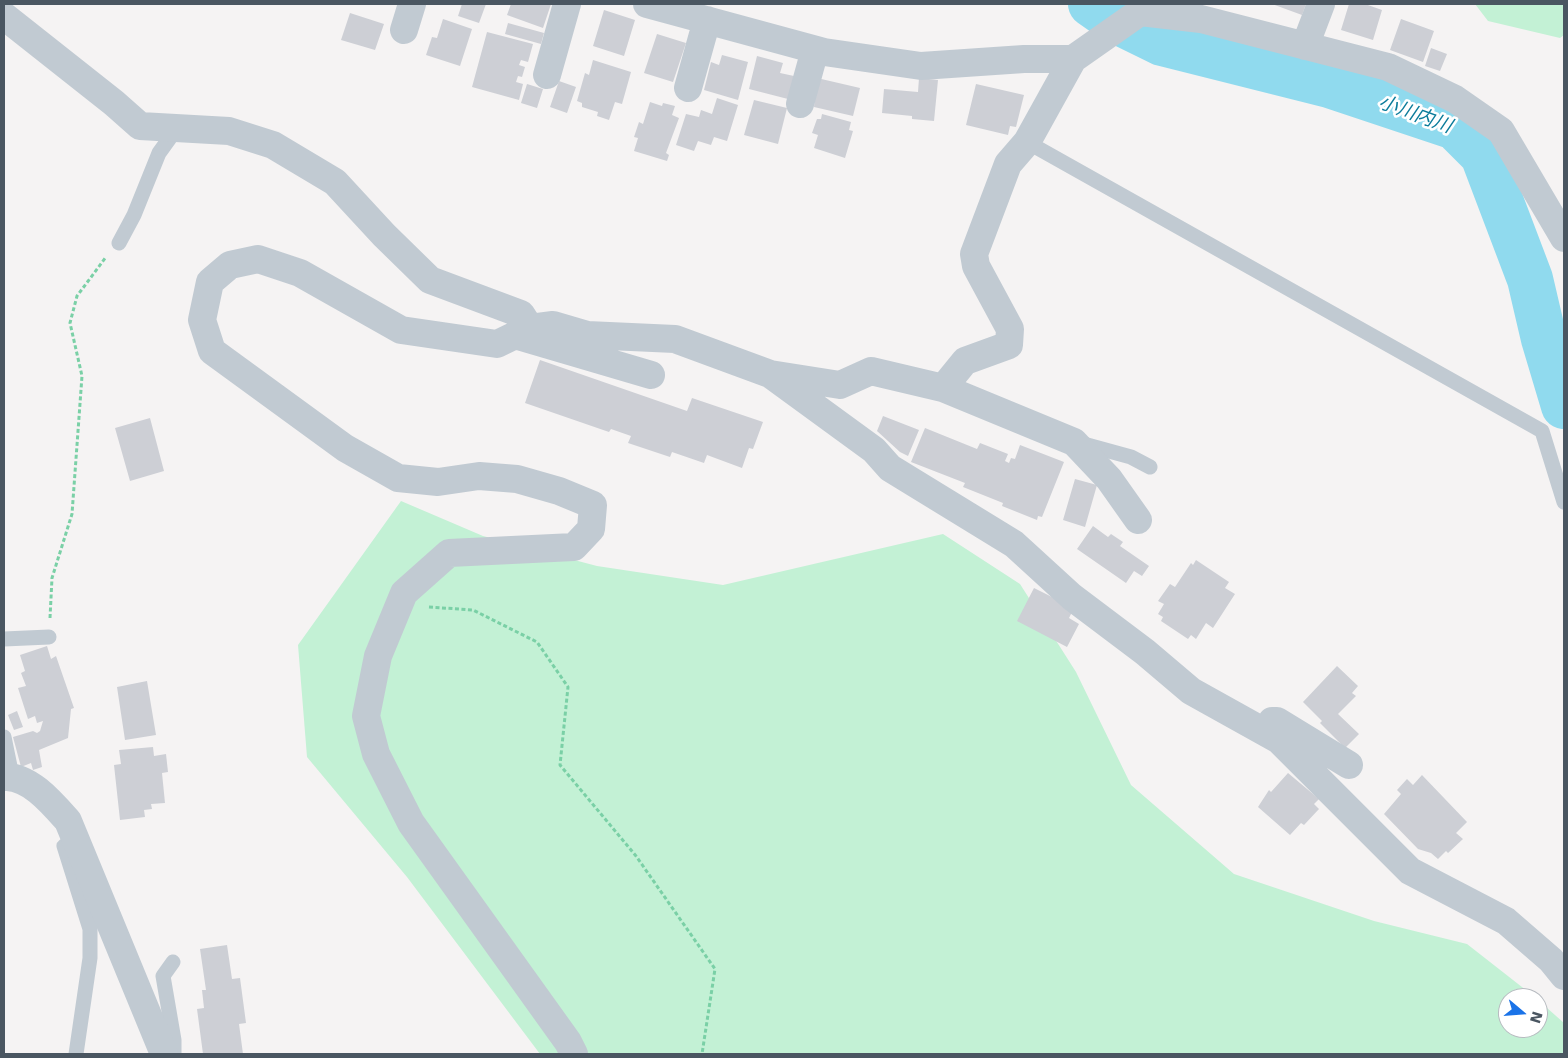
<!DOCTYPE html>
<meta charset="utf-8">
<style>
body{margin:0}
#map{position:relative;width:1568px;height:1058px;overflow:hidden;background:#f5f3f3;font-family:"DejaVu Sans",sans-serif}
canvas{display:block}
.frame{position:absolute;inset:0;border:5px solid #4a5661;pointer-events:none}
.north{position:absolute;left:1498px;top:988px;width:50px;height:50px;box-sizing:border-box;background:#fff;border:1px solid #b7bbc0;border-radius:50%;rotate:108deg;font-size:14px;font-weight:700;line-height:20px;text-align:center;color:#4a5661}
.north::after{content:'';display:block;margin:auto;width:18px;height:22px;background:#1a73e8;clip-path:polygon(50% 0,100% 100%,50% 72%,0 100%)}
</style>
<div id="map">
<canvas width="1568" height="1058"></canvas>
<div class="frame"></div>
<div class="north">N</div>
</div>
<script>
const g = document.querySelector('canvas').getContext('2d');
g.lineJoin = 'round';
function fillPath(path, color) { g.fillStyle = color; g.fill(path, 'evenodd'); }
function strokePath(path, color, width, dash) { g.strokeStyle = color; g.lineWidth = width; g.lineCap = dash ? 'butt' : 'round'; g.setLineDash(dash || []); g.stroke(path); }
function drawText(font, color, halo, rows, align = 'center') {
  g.font = font + ' "DejaVu Sans","Noto Sans JP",sans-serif'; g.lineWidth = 5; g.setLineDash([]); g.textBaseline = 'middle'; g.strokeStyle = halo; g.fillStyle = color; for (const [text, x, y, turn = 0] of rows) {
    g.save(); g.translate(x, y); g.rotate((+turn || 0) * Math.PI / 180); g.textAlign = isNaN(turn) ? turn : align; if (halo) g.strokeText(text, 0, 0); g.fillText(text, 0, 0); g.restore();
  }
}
const green = new Path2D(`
 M1475,4H1564V35L1560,38L1488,21Z
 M401,501L483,536L597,566L723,585L943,534L1020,584L1076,672L1131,785L1234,874L1374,921L1467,944L1536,998H1508V1028H1538V1000L1564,1023V1054H540L407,877L307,757L298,645Z`);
const river = new Path2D(`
 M1091,4L1111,18L1162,43L1329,85L1455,127L1483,155L1530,279L1544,339L1564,406`);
const building = new Path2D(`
 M462,4H486L479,23L458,16Z
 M511,4H551L543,28L507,15Z
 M1272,4H1306L1302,15Z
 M1349,4H1365L1382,10L1373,40L1341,30Z
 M604,10L635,20L624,56L593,46Z
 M350,13L384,24L375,50L341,40Z
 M443,19L472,29L460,66L426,55L432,37L437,38Z
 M1401,19L1434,31L1423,62L1390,50Z
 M508,23L544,33L541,44L505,34Z
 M487,32L533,44L528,62L521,60L519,65L525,67L522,77L518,76L516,82L523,84L519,100L472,87Z
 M657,34L686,43L673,82L644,73Z
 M1431,48L1447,54L1440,71L1425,66Z
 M722,55L748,62L738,100L704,90L711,62L719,65Z
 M757,56L783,63L780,73L794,76L788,99L749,89Z
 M593,60L631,72L622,104L615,102L609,120L597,116L598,112L582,107V103L577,101L585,73L589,75Z
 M817,78L860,88L853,116L814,107Z
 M919,78L938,80L934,121L912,119V116L882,113L884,89L918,92Z
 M559,81L576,87L567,113L550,107Z
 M527,84L543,89L537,108L521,103Z
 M976,84L1024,95L1016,127L1010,126L1008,135L966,125Z
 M717,98L738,105L727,141L714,137L711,145L698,141L694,151L676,145L686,114L699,117L701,110L712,114Z
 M754,100L787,108L778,144L744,135Z
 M650,102L662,106L663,103L675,106L672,115L679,118L666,153L669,155L667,161L634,151L638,138L634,137L639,122L643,124Z
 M822,114L851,122L849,130L853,131L845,158L814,148L818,135L812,133L817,119H821Z
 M540,360L687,411L692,398L763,422L753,449L749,448L742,468L707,455L704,463L672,452L670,457L628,443L631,436L611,429L609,432L525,403Z
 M883,416L919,430L908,456L900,452L877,431Z
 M150,418L164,471L130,481L115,428Z
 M925,428L977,449L980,443L1008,454L1005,461L1009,463L1011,458L1015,459L1020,445L1064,462L1042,517L1038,516L1037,520L1002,506L1003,503L963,487L965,483L911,462Z
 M1075,479L1097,485L1085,527L1063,520Z
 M1093,526L1108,537L1111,534L1123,542L1120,546L1149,566L1142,576L1134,571L1126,583L1077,549Z
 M1196,560L1229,582L1225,588L1235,594L1213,628L1206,623L1196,639L1191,635L1188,639L1161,621L1163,617L1158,614L1164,604L1158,601L1170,584L1175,587L1191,563L1193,565Z
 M1034,588L1074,608L1069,618L1079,624L1067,647L1017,621Z
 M47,646L51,659L56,656L74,708L71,709L68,738L39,750L42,767L33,770L31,763L21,767L13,737L33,731L37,733L40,731L43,721L37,723L35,716L28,719L18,688L26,686L21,673L25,671L20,655Z
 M1337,666L1358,686L1352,693L1356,696L1338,714L1359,734L1345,748L1320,723L1322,721L1303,702Z
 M147,681L156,735L125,740L117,687Z
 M17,711L23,727L14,730L8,715Z
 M153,747L154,756L166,754L168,772L162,773L165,803L151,804L152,809L144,810L145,817L120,820L114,765L121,764L119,750Z
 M1288,773L1319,799L1314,804L1319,809L1304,825L1301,823L1290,835L1258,807L1269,790L1271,792Z
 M1422,775L1467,822L1456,833L1463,839L1448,853L1446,851L1438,859L1431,853L1418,849L1384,814L1401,794L1397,790L1407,779L1413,785Z
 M227,945L232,979L240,978L246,1023L239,1024L243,1054H203L197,1009L204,1008L202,990H206L200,949Z`);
const path = new Path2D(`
 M429,607L473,610L537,642L568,687L560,765L636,856L715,969L702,1054
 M50,618L52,578L72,514L82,376L70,323L77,296L106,257`);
const lane = new Path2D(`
 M1027,142L1542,431L1564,502
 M119,243L134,215L159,153L177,128
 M1080,443L1131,457L1150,467
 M4,639L49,637
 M4,737L12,776
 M75,838L64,846L90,929V958L76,1054
 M173,962L163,976L174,1040V1054`);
const street = new Path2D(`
 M647,4L824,52L921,66L1024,59H1073L1140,12L1201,19L1388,67L1455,99L1501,131L1564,238
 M4,16L114,103L140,126L229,131L273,145L335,182L384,235L430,280L521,314L530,328
 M404,30L412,4
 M1305,46L1321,4
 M547,75L567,4
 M688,88L707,20
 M800,104L815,50
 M515,335L651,375
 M774,377L874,450L890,468L1014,544L1072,597L1145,652L1191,691L1279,740L1410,871L1506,921L1551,960L1564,976
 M943,388L965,361L1009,345L1010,329L976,266L974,254L1008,164L1027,142L1073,59
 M1272,721H1277L1349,765
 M4,777C29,775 53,804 68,821L164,1054
 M574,1054L568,1042L411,823L376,754L366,716L378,656L404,593L449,553L574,547L591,529L593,505L559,491L517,479L479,476L438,482L398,478L345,448L212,351L202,320L210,282L230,265L258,259L300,273L401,330L497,344L530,328L553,325L587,335L675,339L770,374L840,385L871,371L943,388L1074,442L1109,479L1138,520`);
const waterNames = [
 ["小川内川",1415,115,20]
];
fillPath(green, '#c3f1d5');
strokePath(river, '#90daee', 46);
fillPath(building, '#cdcfd5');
strokePath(path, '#7ad0a6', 3, [4, 2.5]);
strokePath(lane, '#c1cad2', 15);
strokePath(street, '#c1cad2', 28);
drawText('italic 19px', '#0c7c9b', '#fff', waterNames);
</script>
